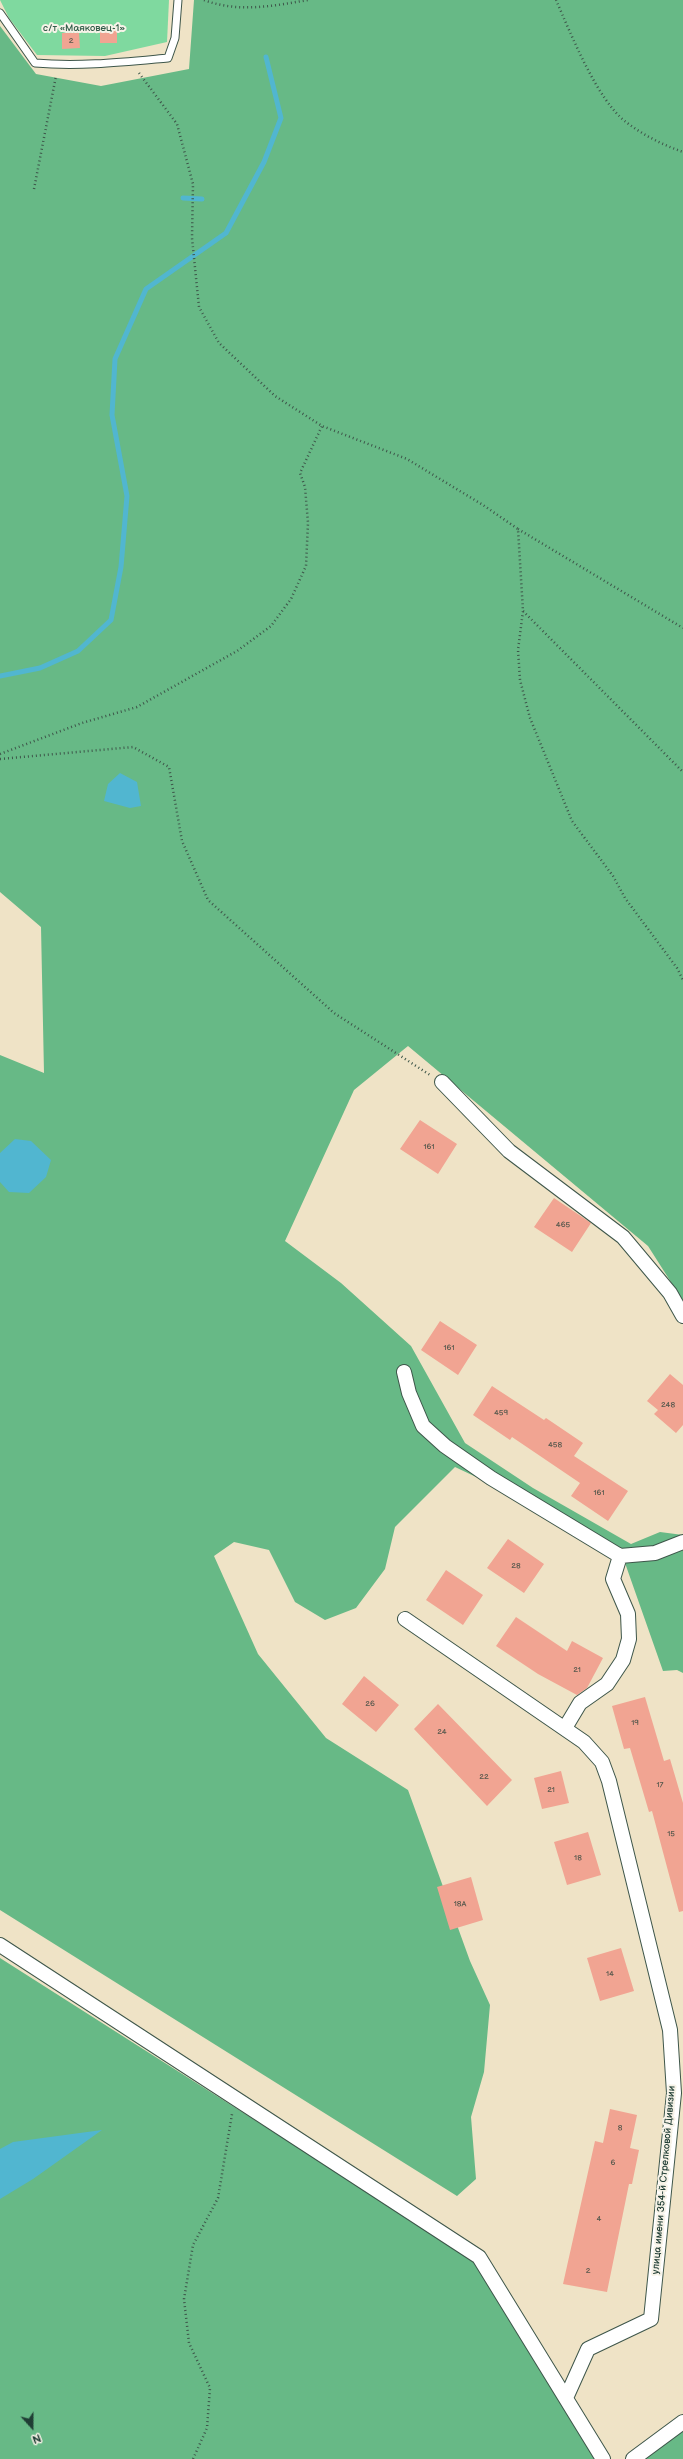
<!DOCTYPE html>
<meta charset="utf-8">
<style>
body{margin:0}
#map{position:relative;width:683px;height:2459px;overflow:hidden;background:#efe3c6;font-family:"Balsamiq Sans",sans-serif}
canvas{display:block}
.north{position:absolute;left:12px;top:2407px;width:40px;height:40px;-webkit-text-stroke:3px #f7f3e8;paint-order:stroke;rotate:159deg;font-size:11px;font-weight:700;line-height:16px;text-align:center;color:#1f3d34}
.north::after{content:'';display:block;margin:auto;width:14px;height:18px;background:#1f3d34;clip-path:polygon(50% 0,100% 100%,50% 72%,0 100%)}
</style>
<div id="map">
<canvas width="683" height="2459"></canvas>
<div class="north">N</div>
</div>
<script>
const g = document.querySelector('canvas').getContext('2d');
g.lineJoin = 'round';
function fillPath(path, color) { g.fillStyle = color; g.fill(path, 'evenodd'); }
function strokePath(path, color, width, dash) { g.strokeStyle = color; g.lineWidth = width; g.lineCap = dash ? 'butt' : 'round'; g.setLineDash(dash || []); g.stroke(path); }
function drawText(font, color, halo, rows, align = 'center') {
  g.font = font + ' "Balsamiq Sans",sans-serif'; g.lineWidth = 4; g.setLineDash([]); g.textBaseline = 'middle'; g.strokeStyle = halo; g.fillStyle = color; for (const [text, x, y, turn = 0] of rows) {
    g.save(); g.translate(x, y); g.rotate((+turn || 0) * Math.PI / 180); g.textAlign = isNaN(turn) ? turn : align; if (halo) g.strokeText(text, 0, 0); g.fillText(text, 0, 0); g.restore();
  }
}
const green = new Path2D(`
 M0,0H169L167,42L105,56L37,55L9,18Z`);
const forest = new Path2D(`
 M194,0H683V1301L648,1246L408,1046L354,1090L285,1241L341,1283L411,1346L465,1443L533,1488L631,1544L660,1532L683,1535V1673L677,1670L663,1671L625,1563L548,1511L455,1467L395,1527L385,1569L356,1608L325,1620L295,1602L269,1550L234,1542L214,1556L258,1654L326,1738L408,1790L470,1961L490,2005L484,2072L471,2117L476,2179L457,2196L0,1910V1055L44,1073L41,927L0,892V26L36,74L101,86L189,69Z
 M0,1958L473,2259L595,2459H0Z
 M683,2428V2459H645Z`);
const water = new Path2D(`
 M120,773L137,782L141,806L130,808L104,801L108,784Z
 M15,1139L31,1141L51,1160L46,1177L29,1193L9,1192L0,1182V1153Z
 M102,2130L33,2179L0,2199V2149L13,2142Z`);
const stream = new Path2D(`
 M183,198L202,199
 M0,676L40,668L78,651L111,620L121,567L127,496L112,415L115,359L146,289L226,233L264,162L281,118L266,57`);
const building = new Path2D(`
 M100,28H117V43H100Z
 M62,33H79L80,48L62,49Z
 M420,1120L457,1144L438,1174L400,1149Z
 M554,1198L591,1223L572,1252L534,1227Z
 M440,1321L477,1345L458,1375L421,1350Z
 M670,1374L683,1385V1425L676,1433L654,1414L658,1410L647,1401Z
 M492,1386L544,1420L546,1418L583,1443L574,1456L628,1491L608,1521L571,1496L580,1483L512,1437L510,1440L473,1415Z
 M508,1539L544,1564L524,1593L487,1568Z
 M446,1570L483,1595L463,1625L426,1600Z
 M516,1617L567,1651L572,1641L603,1658L587,1688L577,1695L538,1674L496,1646Z
 M364,1676L399,1705L376,1732L342,1704Z
 M645,1697L664,1761L670,1759L683,1803V1911L679,1912L652,1811L649,1812L630,1748L624,1749L612,1706Z
 M438,1704L512,1780L487,1806L414,1729Z
 M561,1771L569,1803L542,1809L534,1778Z
 M588,1832L601,1875L567,1885L554,1842Z
 M471,1877L483,1920L450,1930L437,1887Z
 M621,1948L634,1991L600,2001L587,1958Z
 M610,2109L637,2115L630,2148L639,2150L632,2184H629L607,2292L563,2284L595,2141L603,2143Z`);
const path = new Path2D(`
 M204,0C238,13 273,6 308,0
 M556,0C571,34 597,100 626,122C643,135 663,145 683,152
 M139,73L177,124L193,184L192,238L199,307L219,343L275,396L322,426L407,459L483,505L518,529L523,611L518,650L520,680L530,718L572,821L613,876L625,898L677,968L683,980
 M34,189L56,76
 M518,529L683,628
 M523,611L683,772
 M0,754L82,723L137,707L237,651L271,626L291,599L306,566L308,523L305,487L300,473L322,426
 M0,759L133,747L169,767L182,841L208,900L334,1013L430,1075
 M193,2459L207,2428L210,2388L189,2343L184,2299L193,2245L218,2198L232,2114`);
const service = new Path2D(`
 M0,13L35,63C79,67 124,62 168,58L175,38L178,0`);
const minor = new Path2D(`
 M442,1082L509,1151L623,1237L670,1293L683,1316
 M404,1372L409,1393L423,1426L445,1446L491,1478L620,1556L655,1553L683,1542
 M405,1619L584,1742L602,1762L609,1781L670,2030L674,2093L651,2319L588,2349L566,2398
 M565,1728L580,1703L607,1684L623,1660L629,1639L628,1614L613,1579L620,1556
 M0,1945L479,2257L603,2459
 M633,2459L683,2422`);
const numberNames = [
 ["2",71,41],
 ["161",429,1147],
 ["465",563,1225],
 ["161",449,1348],
 ["248",668,1405],
 ["459",501,1413],
 ["458",555,1445],
 ["161",599,1493],
 ["28",516,1566],
 ["21",577,1670],
 ["26",370,1704],
 ["19",635,1723],
 ["24",442,1732],
 ["22",484,1777],
 ["17",660,1785],
 ["21",551,1790],
 ["15",671,1834],
 ["18",578,1858],
 ["18А",460,1904],
 ["14",610,1974],
 ["8",620,2128],
 ["6",613,2163],
 ["4",599,2219],
 ["2",588,2271]
];
const parkNames = [
 ["с/т «Маяковец-1»",84,28]
];
const streetNames = [
 ["улица имени 354-й Стрелковой Дивизии",664,2180,-85]
];
fillPath(green, '#7fd99f');
fillPath(forest, '#67b986');
fillPath(water, '#51b6d0');
strokePath(stream, '#51b6d0', 5);
fillPath(building, '#f1a492');
strokePath(service, '#3e564a', 9);
strokePath(minor, '#3e564a', 16);
strokePath(path, '#3e564a', 2.5, [1, 3]);
strokePath(service, '#fff', 7);
strokePath(minor, '#fff', 14);
drawText('8px', '#54574c', null, numberNames);
drawText('10px', '#325c49', '#f7f3e8', parkNames);
drawText('10px', '#1f3d34', '#f7f3e8', streetNames);
</script>
